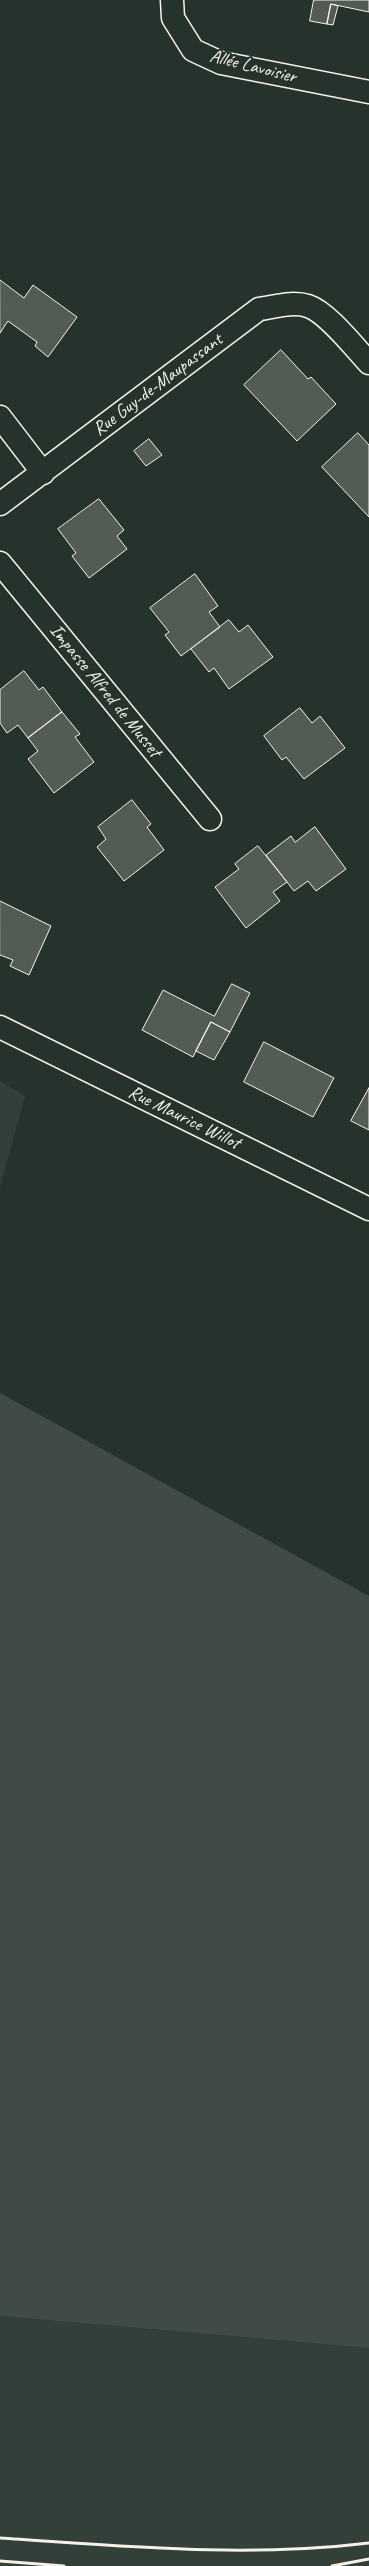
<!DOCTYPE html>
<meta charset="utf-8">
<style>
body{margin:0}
canvas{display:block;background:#26332d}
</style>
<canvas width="369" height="2566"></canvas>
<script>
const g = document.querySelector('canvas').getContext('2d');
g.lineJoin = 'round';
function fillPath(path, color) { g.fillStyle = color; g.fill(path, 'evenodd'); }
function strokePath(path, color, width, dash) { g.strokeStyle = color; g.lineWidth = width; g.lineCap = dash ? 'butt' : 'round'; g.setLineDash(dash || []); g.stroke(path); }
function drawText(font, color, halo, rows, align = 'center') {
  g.font = font + ' Caveat,sans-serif'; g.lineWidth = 4; g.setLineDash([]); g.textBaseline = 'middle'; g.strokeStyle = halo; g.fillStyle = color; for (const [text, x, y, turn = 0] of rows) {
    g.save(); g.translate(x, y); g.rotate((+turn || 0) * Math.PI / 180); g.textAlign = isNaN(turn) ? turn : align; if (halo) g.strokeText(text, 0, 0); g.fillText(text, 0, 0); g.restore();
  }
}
const built = new Path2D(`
 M0,1081L25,1096L0,1187Z
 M0,2316L369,2348V2566H0Z`);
const green = new Path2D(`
 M0,1393L369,1596V2348L0,2316Z`);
const building = new Path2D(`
 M314,0H369V12L331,4L327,24L310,21Z
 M331,4L338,6L333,25L327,24Z
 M0,280L24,298L33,285L77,317L48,357L35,346L37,342L8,321L0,333Z
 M281,350L308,379L311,377L336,404L297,441L244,385Z
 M358,433L369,445V517L322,467Z
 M149,439L162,455L146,466L134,451Z
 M99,499L124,530L117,536L127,549L89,578L72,556L76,553L58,529Z
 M195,574L218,606L209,612L220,627L181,656L165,635L169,632L150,608Z
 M229,620L239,632L248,625L273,657L229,689L214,668L209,672L191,649Z
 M24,671L39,690L43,687L62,712L28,738L18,725L7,733L0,723V690Z
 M300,708L312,723L320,716L345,748L304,779L286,757L282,760L264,736Z
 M62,712L80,734L75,737L94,762L54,793L28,759L38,751L28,738Z
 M132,800L151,824L147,827L164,850L124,881L97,847L106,839L98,827Z
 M315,827L346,869L316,891L308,881L294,891L266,855L291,836L295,842Z
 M258,846L287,882L273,892L280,901L246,928L215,887L239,869L235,864Z
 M0,901L51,926L29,975L10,966L13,960L0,955Z
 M232,984L250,993L230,1032L211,1022L193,1057L142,1030L163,990L214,1016Z
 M211,1022L230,1032L214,1060L196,1051Z
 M264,1042L334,1078L313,1117L244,1082Z
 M369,1088V1130L351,1121Z`);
const street = new Path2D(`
 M172,0L173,18L193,50L221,63L369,92
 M0,417L43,473
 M0,504L259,309C275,307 292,301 308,306C327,312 355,348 369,363
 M0,563L210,819
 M0,1027L369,1209`);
const rail = new Path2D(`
 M0,2538C123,2546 246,2558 369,2543
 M0,2561L64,2566
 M332,2566L369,2559`);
const streetNames = [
 ["Allée Lavoisier",253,67,14],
 ["Rue Guy-de-Maupassant",158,385,-37],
 ["Impasse Alfred de Musset",105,691,51],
 ["Rue Maurice Willot",184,1118,26]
];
fillPath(built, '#333f39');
fillPath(green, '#414b45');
fillPath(building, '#525c55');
strokePath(building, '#f4f1e8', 1);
strokePath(street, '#f4f1e8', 25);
strokePath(street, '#26332d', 22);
strokePath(rail, '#f4f1e8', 3);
drawText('19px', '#f4f1e8', '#26332d', streetNames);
</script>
